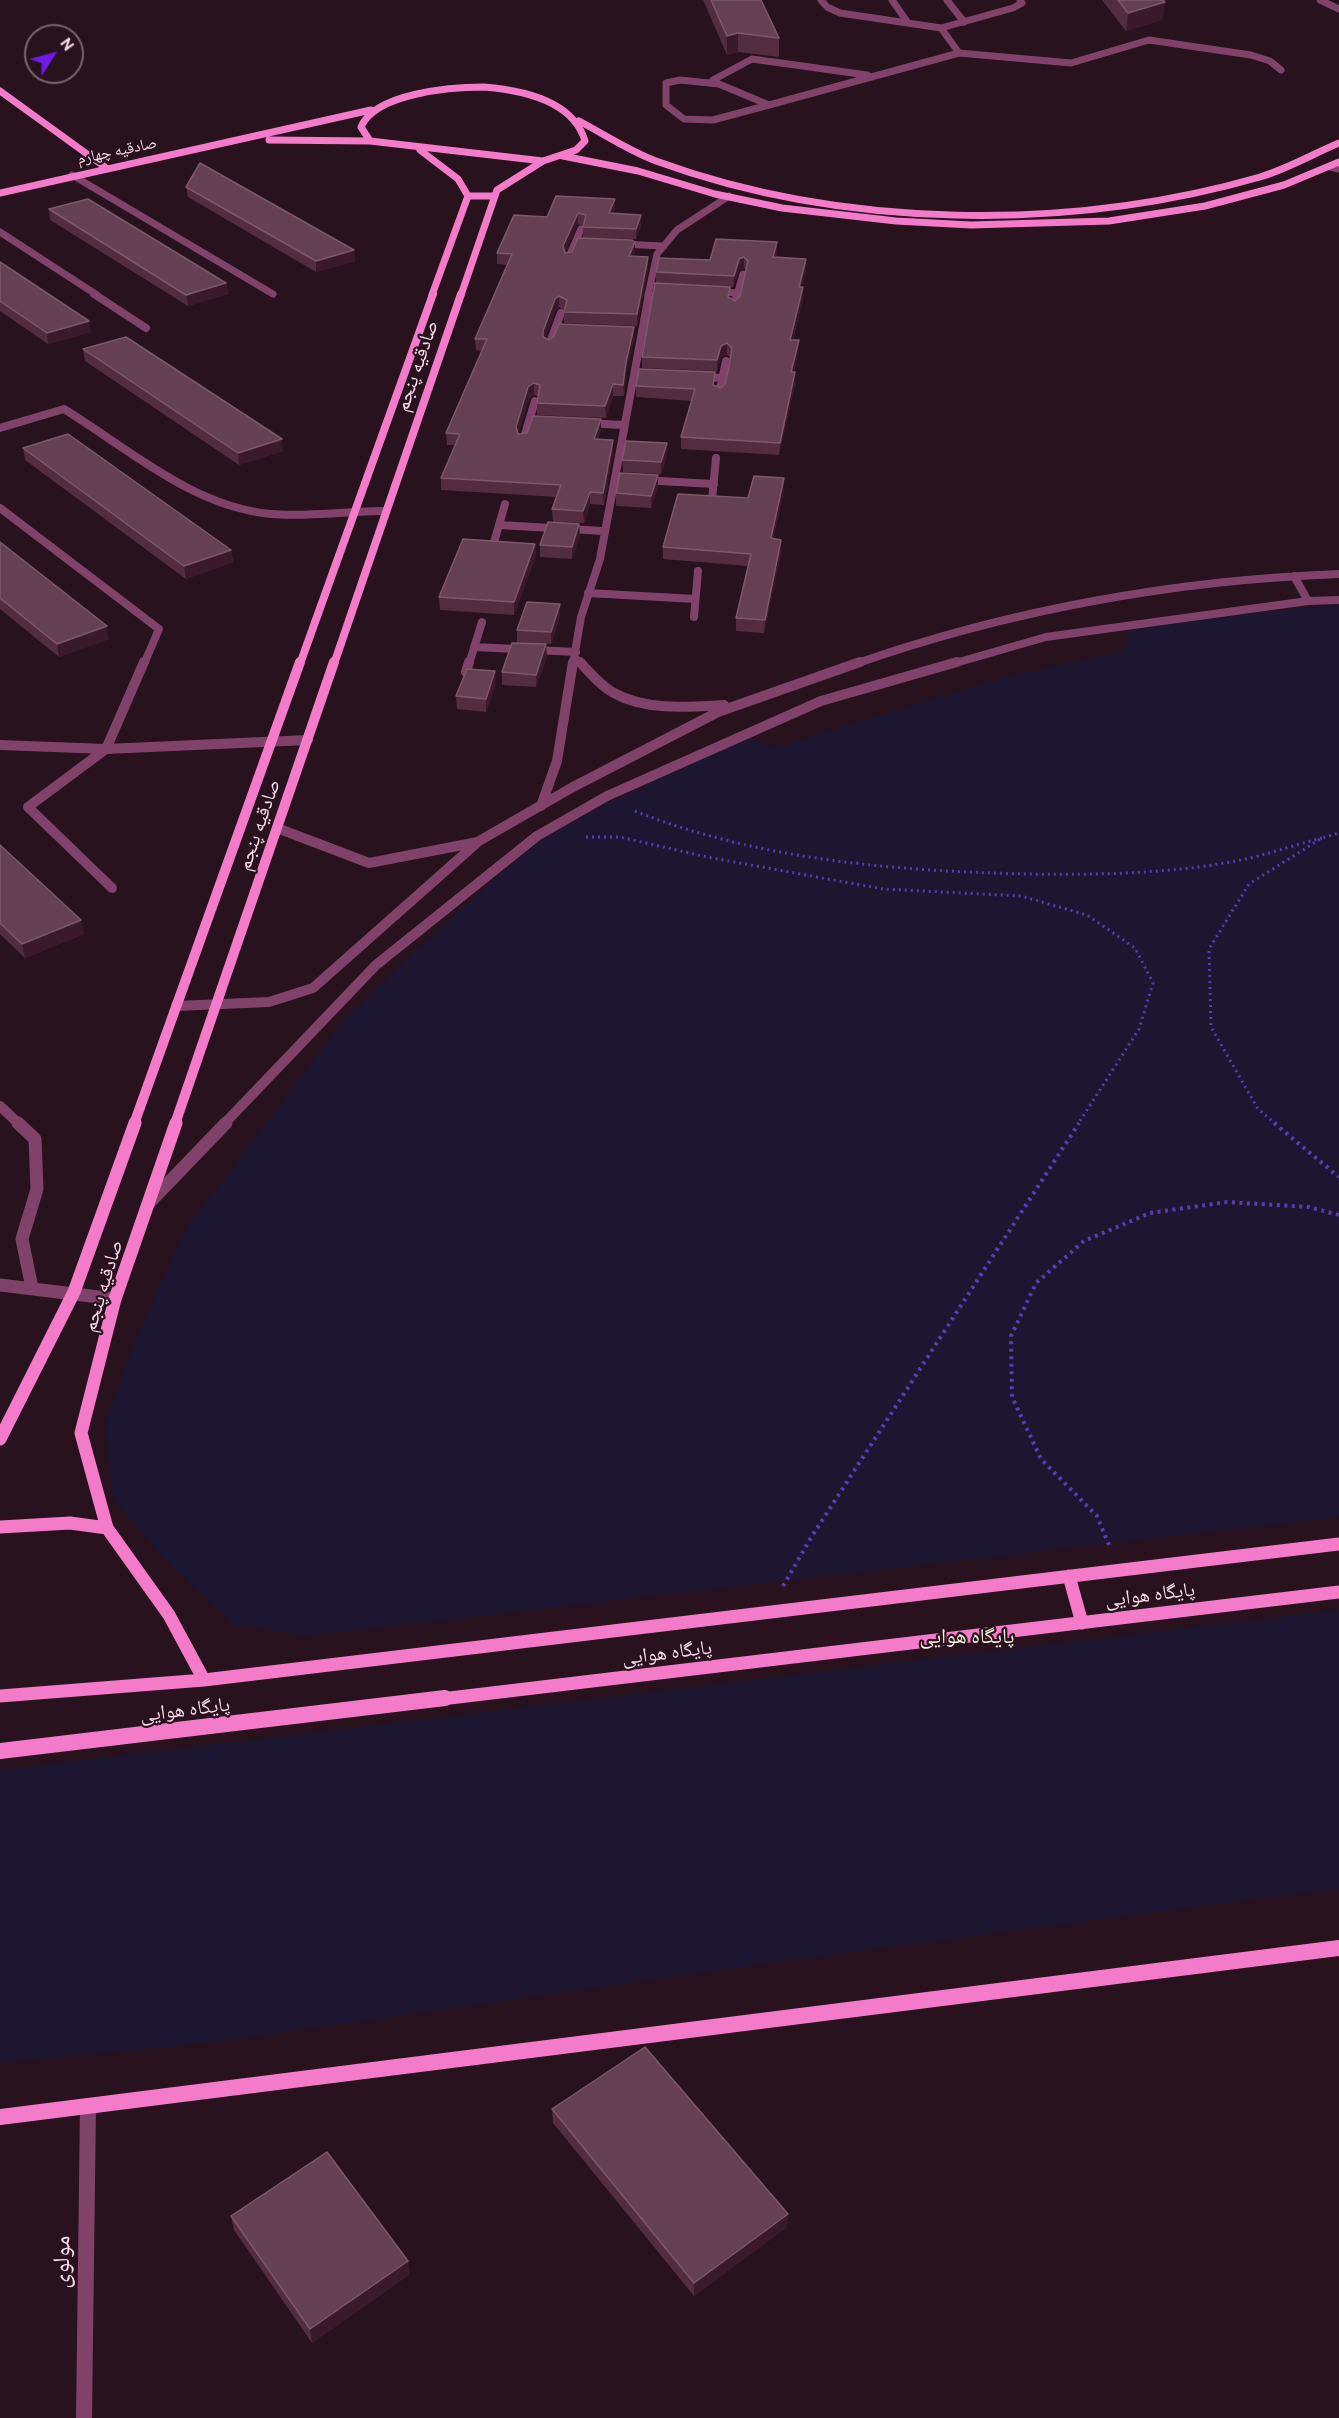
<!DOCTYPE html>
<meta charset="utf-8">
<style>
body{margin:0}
#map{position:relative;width:1339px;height:2418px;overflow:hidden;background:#27121d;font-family:Cabin,sans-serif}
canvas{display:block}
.north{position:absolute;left:24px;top:24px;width:60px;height:60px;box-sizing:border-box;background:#27121d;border:2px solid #7c6270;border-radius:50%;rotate:54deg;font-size:16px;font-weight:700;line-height:24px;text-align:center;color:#fcdbed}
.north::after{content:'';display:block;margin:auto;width:21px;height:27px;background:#7219ea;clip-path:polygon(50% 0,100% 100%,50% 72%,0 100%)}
</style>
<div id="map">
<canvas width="1339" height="2418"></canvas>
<div class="north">N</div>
</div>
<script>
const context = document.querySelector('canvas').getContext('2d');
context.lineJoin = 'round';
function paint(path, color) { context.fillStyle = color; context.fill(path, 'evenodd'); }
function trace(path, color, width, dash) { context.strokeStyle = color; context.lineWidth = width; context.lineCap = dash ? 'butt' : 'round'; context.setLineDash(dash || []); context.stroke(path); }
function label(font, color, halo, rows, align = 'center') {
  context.font = font + ' Cabin,"Noto Naskh Arabic",sans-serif'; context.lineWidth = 4.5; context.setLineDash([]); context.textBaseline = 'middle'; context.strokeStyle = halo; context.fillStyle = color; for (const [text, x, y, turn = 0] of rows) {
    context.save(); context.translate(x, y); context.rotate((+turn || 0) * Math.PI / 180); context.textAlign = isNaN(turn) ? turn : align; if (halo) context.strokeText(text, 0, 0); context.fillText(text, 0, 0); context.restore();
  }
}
const green = new Path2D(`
 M1339,605V1517L304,1636L233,1624L165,1560L113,1498L105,1423L136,1338L185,1230L340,1024L417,949L497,877L542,838L612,801L750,737L774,748L1001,678L1124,651L1128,631L1210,616Z
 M1339,1610V1888L791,1960L206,2043L0,2063V1770Z`);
const pathFar1 = new Path2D(`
 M635,811C758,860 896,871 1027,874C1093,875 1160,874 1225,863C1258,858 1290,846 1322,838
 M586,837H620L707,857L883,889L1021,896L1087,915L1135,948L1153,983L1139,1029L1078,1124
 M1276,1124L1258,1109L1211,1027L1209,949L1249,884L1322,838L1339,833`);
const path = new Path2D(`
 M1274,1123L1339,1177
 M1109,1545L1097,1516L1041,1459L1012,1397L1011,1336L1036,1283L1084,1241L1150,1213L1227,1202L1309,1207L1339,1215
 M783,1586L812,1536L1079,1123`);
const lane = new Path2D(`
 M1320,0L1339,9`);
const streetFar4 = new Path2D(`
 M821,0L827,7L840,13L941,28L1013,8L1022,3L1020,0
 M892,0L908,23
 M947,0L964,22
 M941,28L959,53L1071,63L1149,40L1251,55L1270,61L1281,70
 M680,80L719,84L769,105L713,120L684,119L666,105V83Z
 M713,80L752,59L867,75
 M769,105L959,53
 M1330,167L1339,169
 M72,175L273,294
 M0,232L97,295
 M620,244L664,246
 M568,259L581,229
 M713,291L738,293
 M648,295L657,254L677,230L729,196
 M737,295L743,274`);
const streetFar3 = new Path2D(`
 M94,294L146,328
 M736,299L737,294
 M549,345L561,313
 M699,377L723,378
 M719,394L726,361
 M585,423L623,425
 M0,428L64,409C129,449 193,507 271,514C309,517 348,511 386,511
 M523,441L535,401
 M641,480L714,484
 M712,500L716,458
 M0,508L159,629L144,664
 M499,525L604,531
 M493,546L505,504
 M1294,576L1308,601
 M588,593L695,599
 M694,617L698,571
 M474,647L576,652
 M576,659L581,664
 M469,664L482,622
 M573,664L581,617L600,559L649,294
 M855,664C1009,610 1176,580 1339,574
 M952,664L1046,637L1308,601L1339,600`);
const streetFar2 = new Path2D(`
 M580,662C590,673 601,686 614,693C646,711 689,707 724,705
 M466,672L469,662
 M0,745L106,749L308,740
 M541,806L557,761L573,662
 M277,828L369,863L478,842
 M112,888L28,807L106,749L144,662
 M176,1006L269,1002L313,988L479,841L573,787L718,712L860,662
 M0,1106L19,1124
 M224,1124L376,965L537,836L607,796L821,701L957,662`);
const streetFar1 = new Path2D(`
 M18,1123L35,1139L37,1189L22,1239L32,1288
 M149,1203L226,1123
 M0,1285L115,1299`);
const street = new Path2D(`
 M84,2418L88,2106`);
const secondaryFar4 = new Path2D(`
 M484,87C521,90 573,100 585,141L576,150L543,161L370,141L361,127C375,93 452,87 484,87Z
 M0,91L105,167
 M579,121C604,134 629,151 656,161C842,229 1069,232 1260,177C1287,169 1313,154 1339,143
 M269,140L370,141
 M420,150L458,179L468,196L432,295
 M563,156L638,171L715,194L782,208L896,221L971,225L1109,221L1205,206L1284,185L1339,162
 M0,193L371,110
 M468,196H494
 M461,295L497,190L543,161`);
const secondaryFar3 = new Path2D(`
 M300,664L433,294
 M334,664L461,294`);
const secondaryFar2 = new Path2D(`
 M134,1124L300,662
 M175,1124L334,662`);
const secondaryFar1 = new Path2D(`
 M0,1439L74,1292L135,1123
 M0,1527L70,1523L107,1528L169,1615L204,1680
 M107,1528L81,1433L115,1299L176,1123
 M1069,1576L1082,1623
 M0,1696L204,1680L1339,1544
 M433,1700L1339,1592`);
const secondary = new Path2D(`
 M0,1751L445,1698
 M0,2117L1339,1948`);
const wall = new Path2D(`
 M703,0H761L779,38V57L738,52L727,55Z
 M1102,0H1163L1165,2L1162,20L1126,31Z
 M186,187L354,250L355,261L316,272L188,197Z
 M49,209L226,283L228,294L188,306L50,220Z
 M615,210L613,213L641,215V226L636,239L583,238V226L578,224L565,252L635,253L633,256L648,268L637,326L564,323V310L559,307L555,311L545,338L549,340L634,338L626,373L624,396H613L606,418L537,415V403L538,396L534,395L529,399L518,434L601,430L598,439L613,452L604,505L590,504L584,523L553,522L552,509L557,497L441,490V478L455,445H447L446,433L482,351L476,350L475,339L508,265L497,264V253L547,217Z
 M777,253L776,257L806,270L801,287L803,299L793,340H799L798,352L794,372H795V384L779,455L681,449V437L692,401L636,397V386L714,385L721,388L725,384L731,358L727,355L721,357L717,371L642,368V357L729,298L735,301L740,296L746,270L744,268L739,270L733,287L656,283V272L710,260Z
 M0,262L91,332L48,344L0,311Z
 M83,349L283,451L239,465L85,361Z
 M23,448L231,550L233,562L186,579L25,460Z
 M667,455L661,474L623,472L622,460Z
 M658,475V487L651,508L616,506V493Z
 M784,478V490L773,539L781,553L764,633L736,631V618L748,566L663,559V547L748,498Z
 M580,536L572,559L540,557V545Z
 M0,542L109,639L59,657L0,609Z
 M535,544L536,556L514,615L440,610L439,597Z
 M560,617L551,644L517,643V630Z
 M547,657L536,687L502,685V672Z
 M496,684L486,712L457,709L456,696Z
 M0,845L84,934L25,958L0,934Z
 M552,2109L787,2227L694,2296L553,2123Z
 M231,2216L410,2274L312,2343L234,2230Z`);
const shadedWall = new Path2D(`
 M1165,2L1162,20L1126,31L1128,13Z
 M738,33V52L727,55V36Z
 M615,199V210L609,224V213Z
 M578,213V224L563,257V246Z
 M641,215V226L636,239V229Z
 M635,242V253L629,267V256Z
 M777,242V253L773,268V257Z
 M354,250L355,261L316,272V261Z
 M648,257V268L637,326V314Z
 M744,257V268L739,270L733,287L734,276L739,259Z
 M806,259V270L799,298V287Z
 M226,283L228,294L188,306L186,295Z
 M803,287V299L790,351V340Z
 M559,296V307L555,311L543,343V331L555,299Z
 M89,321L91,332L48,344L47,333Z
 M634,327V338L626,373L624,396L623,385L626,362Z
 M799,340L798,352L791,384V372Z
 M727,343V355L721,357L717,371V360L721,346Z
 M795,372V384L779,455L780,443Z
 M534,383V395L529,399L517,439L516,427L528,387Z
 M613,384V396L606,418L605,406Z
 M601,419V430L595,451L594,439Z
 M282,439L283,451L239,465L238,453Z
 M613,440V452L604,505L603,493Z
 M667,443V455L661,474V462Z
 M658,475V487L651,508V496Z
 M784,478V490L770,550L771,538Z
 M590,492V504L584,523L583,511Z
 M579,524L580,536L572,559V547Z
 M781,540V553L764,633L765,620Z
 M535,544L536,556L514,615V602Z
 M231,550L233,562L186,579L184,566Z
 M560,604V617L551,644V632Z
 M107,626L109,639L59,657L57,644Z
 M546,644L547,657L536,687V675Z
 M495,671L496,684L486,712V699Z
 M81,920L84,934L25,958L22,944Z
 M788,2214L787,2227L694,2296V2283Z
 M408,2261L410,2274L312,2343L310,2329Z`);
const building = new Path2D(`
 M711,0H761L779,38L738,33L727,36Z
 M1118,0H1163L1165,2L1128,13Z
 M200,163L354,250L316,261L186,187Z
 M556,196L615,199L609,213L641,215L636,229L583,227L586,215L578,213L563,246L565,253L572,252L578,238L632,240L635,242L629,256L648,257L637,314L564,312L567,300L559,296L555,299L543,331V337L549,340L554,336L559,324L634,327L626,362L623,385L613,384L605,406L537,403L540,385L534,383L528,387L516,427L518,434L527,433L533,416L601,419L594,439L613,440L603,493L590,492L583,511L552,509L561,485L441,478L460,434L446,433L487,339H475L512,254L497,253L514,215L547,217Z
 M88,199L226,283L186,295L49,209Z
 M716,239L777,242L773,257L806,259L799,287H803L790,340H799L791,372H795L780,443L681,437L695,389L636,386L639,369L715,372L713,385L721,388L725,384L729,367L732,348L727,343L721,346L717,360L642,357L655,283L730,287L728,297L735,301L740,296L748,261L744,257L739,259L734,276L656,272L659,258L710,260Z
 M0,262L89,321L47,333L0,301Z
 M126,337L282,439L238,453L83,349Z
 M68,434L231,550L184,566L23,448Z
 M626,441L667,443L661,462L622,460Z
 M620,473L658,475L651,496L616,493Z
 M754,476L784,478L771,538L781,540L765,620L736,618L751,554L663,547L678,494L748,498Z
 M548,522L579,524L572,547L540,545Z
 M463,539L535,544L514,602L439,597Z
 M0,542L107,626L57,644L0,598Z
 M527,602L560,604L551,632L517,630Z
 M512,643L546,644L536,675L502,672Z
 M467,669L495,671L486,699L456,696Z
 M0,845L81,920L22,944L0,923Z
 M645,2047L788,2214L694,2283L552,2109Z
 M327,2152L408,2261L310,2329L231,2216Z`);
const farStreetnames = [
 ["صادقیه چهارم",117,151,-12]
];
const streetNames = [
 ["صادقیه پنجم",417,366,-71],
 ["صادقیه پنجم",259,825,-71],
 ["صادقیه پنجم",103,1286,-73],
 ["پایگاه هوایی",1150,1595,-7],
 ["پایگاه هوایی",667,1653,-7],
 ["پایگاه هوایی",185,1710,-7]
];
const neighbourhoodNames = [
 ["پایگاه هوایی",967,1637]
];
const nearStreetnames = [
 ["مولوی",62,2262,-89]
];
paint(green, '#1d1630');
trace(pathFar1, '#5a3bb0', 3, [2, 4]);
trace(path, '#5a3bb0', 4, [3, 4.5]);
trace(lane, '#81426a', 7);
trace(streetFar4, '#81426a', 7);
trace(streetFar3, '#81426a', 8);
trace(streetFar2, '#81426a', 10);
trace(streetFar1, '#81426a', 13);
trace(street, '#81426a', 16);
trace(secondaryFar4, '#f37bc9', 7);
trace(secondaryFar3, '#f37bc9', 8);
trace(secondaryFar2, '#f37bc9', 10);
trace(secondaryFar1, '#f37bc9', 13);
trace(secondary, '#f37bc9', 16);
paint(wall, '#532d3f');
paint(shadedWall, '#3a1a2a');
paint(building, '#654052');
trace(building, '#7d586a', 1.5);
label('16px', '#fcdbed', '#27121d', farStreetnames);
label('20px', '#fcdbed', '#27121d', streetNames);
label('21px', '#fcf2dd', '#27121d', neighbourhoodNames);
label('24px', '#fcdbed', '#27121d', nearStreetnames);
</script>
